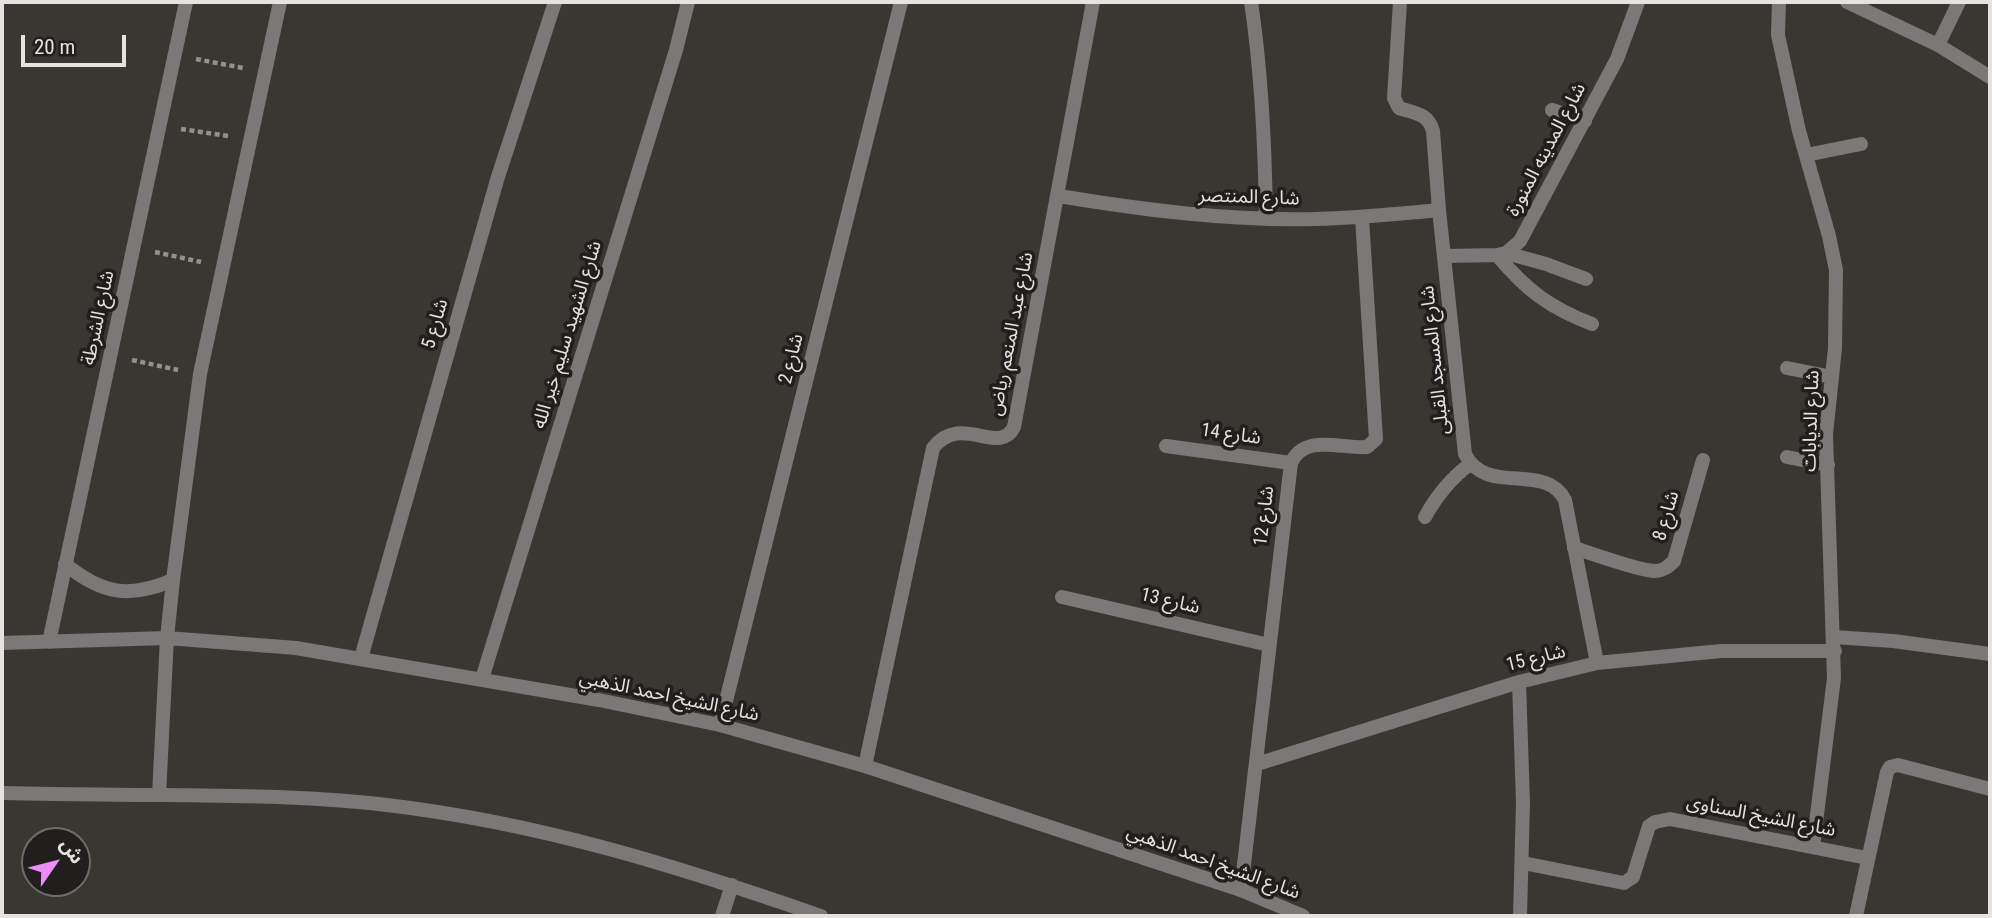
<!DOCTYPE html>
<meta charset="utf-8">
<style>
body{margin:0}
#map{position:relative;width:1992px;height:918px;overflow:hidden;background:#3a3733;font-family:"Roboto Condensed","Noto Sans Arabic",sans-serif}
canvas{display:block}
.frame{position:absolute;inset:0;border:4px solid #e5e3e1;pointer-events:none}
.north{position:absolute;left:21px;top:827px;width:70px;height:70px;box-sizing:border-box;background:#201f1d;border:2px solid #6f6d6b;border-radius:50%;rotate:55deg;font-size:19px;font-weight:700;line-height:28px;text-align:center;color:#e5e3e1}
.north::after{content:'';display:block;margin:auto;width:24px;height:32px;background:#ee8cf8;clip-path:polygon(50% 0,100% 100%,50% 72%,0 100%)}
.scale{position:absolute;left:21px;top:35px;width:105px;height:32px;box-sizing:border-box;border:4px solid #e5e3e1;border-top:0;padding-left:9px;font-size:21px;line-height:24px;white-space:nowrap;color:#e5e3e1;-webkit-text-stroke:5px #201f1d;paint-order:stroke}
</style>
<div id="map">
<canvas width="1992" height="918"></canvas>
<div class="frame"></div>
<div class="north">ش</div>
<div class="scale">20 m</div>
</div>
<script>
const context = document.querySelector('canvas').getContext('2d');
context.lineJoin = 'round';
function trace(path, color, width, dash) { context.strokeStyle = color; context.lineWidth = width; context.lineCap = dash ? 'butt' : 'round'; context.setLineDash(dash || []); context.stroke(path); }
function label(font, color, halo, rows, align = 'center') {
  context.font = font + ' "Roboto Condensed","Noto Sans Arabic",sans-serif'; context.lineWidth = 7; context.setLineDash([]); context.textBaseline = 'middle'; context.strokeStyle = halo; context.fillStyle = color; for (const [text, x, y, turn = 0] of rows) {
    context.save(); context.translate(x, y); context.rotate((+turn || 0) * Math.PI / 180); context.textAlign = isNaN(turn) ? turn : align; if (halo) context.strokeText(text, 0, 0); context.fillText(text, 0, 0); context.restore();
  }
}
const path = new Path2D(`
 M196,59L243,68
 M181,129L228,136
 M155,252L201,262
 M132,360L178,370`);
const minor = new Path2D(`
 M1251,2C1262,74 1265,146 1266,219
 M1400,2L1394,98L1399,108C1414,113 1428,113 1433,131L1439,210L1465,454C1486,497 1545,461 1565,500L1597,663
 M1779,2L1778,35L1799,131L1829,236L1836,270L1835,348L1826,434L1834,678L1813,847
 M1847,2L1938,45L1990,77
 M1938,45L1959,2
 M1552,110L1585,121
 M1806,155L1861,144
 M1059,196C1144,210 1229,221 1316,219C1357,218 1398,214 1439,210
 M1506,253L1546,264L1586,279
 M1497,255C1526,290 1550,308 1592,324
 M1445,256L1497,255L1506,253L1520,241L1617,59L1638,2
 M1787,368L1832,377
 M1166,446L1291,463
 M1787,457L1828,465
 M1425,517C1437,495 1450,479 1470,464
 M1574,548C1594,554 1636,570 1654,571C1663,571 1668,567 1674,561L1703,460
 M1062,597L1269,645
 M1834,637L1893,641L1990,654
 M361,658L497,180L555,2
 M482,679L676,50L688,2
 M1519,682L1523,803L1520,916
 M720,725L901,2
 M1257,764L1519,682L1597,663L1721,651H1835
 M865,766L933,448C961,412 999,457 1014,427L1093,2
 M2,793C56,794 111,795 166,795C239,796 314,796 387,805C540,823 677,866 821,916
 M1523,863L1624,883L1633,877L1649,826L1655,822L1670,819L1867,858
 M1241,890L1291,463C1305,433 1341,449 1367,447L1376,439L1362,218
 M722,916L732,885
 M1856,916L1887,772L1890,767L1898,765L1990,789`);
const tertiary = new Path2D(`
 M65,564C102,594 129,599 173,580
 M49,642L186,2
 M2,643L167,638L296,648L599,700L720,725L865,766L1241,890L1303,916
 M159,795L167,638L173,580L200,374L280,2`);
const streetNames = [
 ["شارع المدينه المنورة",1547,150,-62],
 ["شارع المنتصر",1249,198,2],
 ["شارع الشرطة",99,318,-78],
 ["شارع 5",436,324,-74],
 ["شارع عبد المنعم رياض",1012,334,-79],
 ["شارع الشهيد سليم خير الله",568,335,-73],
 ["شارع 2",792,359,-76],
 ["شارع المسجد القبلى",1436,360,-96],
 ["شارع الديابات",1812,421,-88],
 ["شارع 14",1231,435,8],
 ["شارع 12",1265,516,-83],
 ["شارع 8",1667,516,-74],
 ["شارع 13",1170,602,13],
 ["شارع 15",1536,659,-14],
 ["شارع الشيخ احمد الذهبي",669,697,12],
 ["شارع الشيخ السناوى",1761,817,11],
 ["شارع الشيخ احمد الذهبي",1213,863,20]
];
trace(path, '#93908d', 4.5, [5, 3.5]);
trace(minor, '#7a7977', 14);
trace(tertiary, '#7a7977', 14);
label('19px', '#e5e3e1', '#201f1d', streetNames);
</script>
